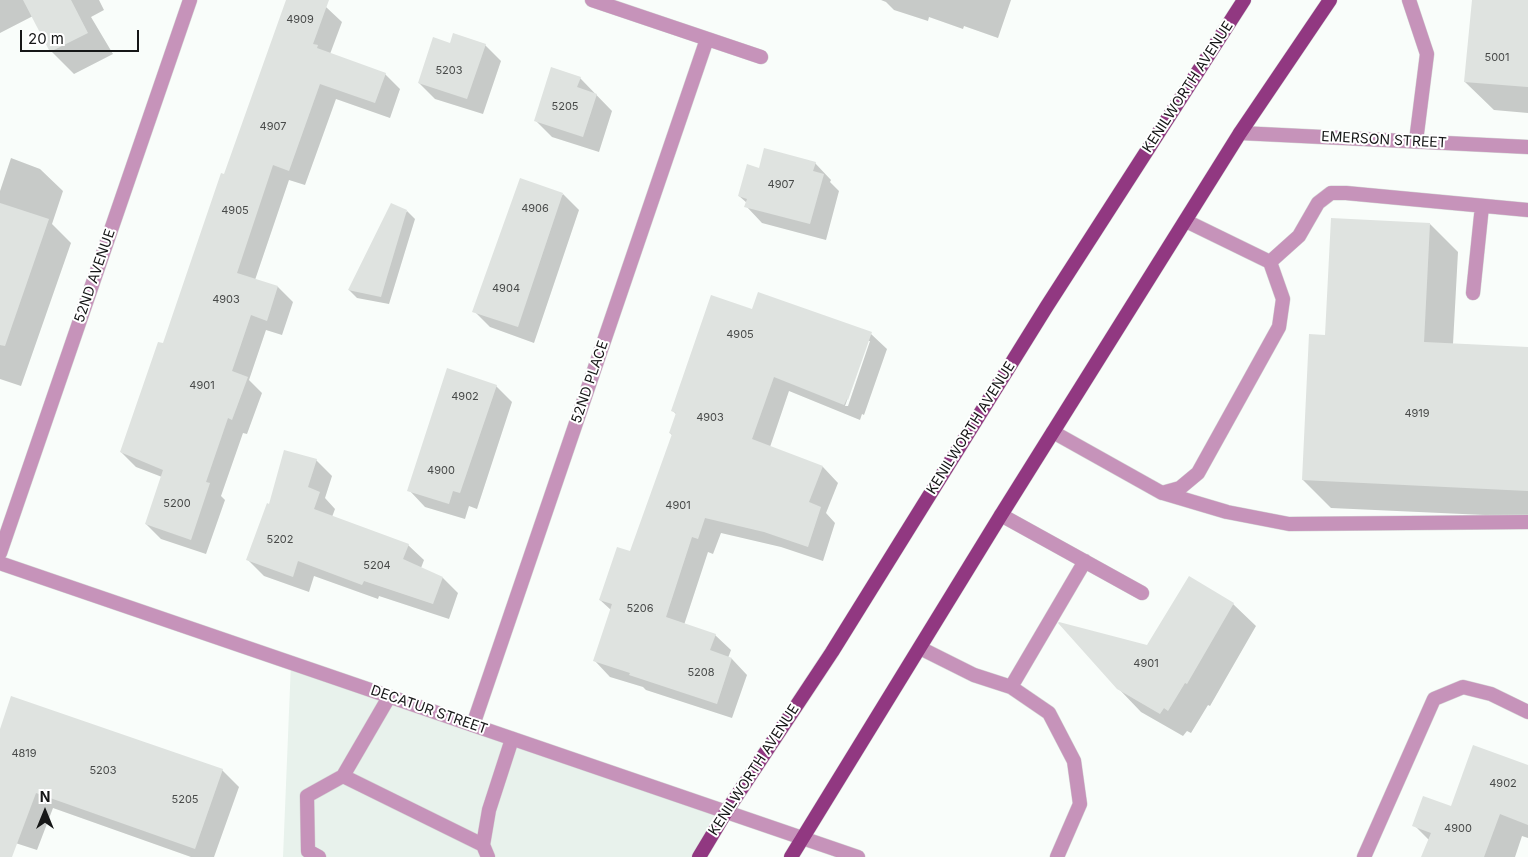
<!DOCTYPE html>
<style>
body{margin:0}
#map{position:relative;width:1528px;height:857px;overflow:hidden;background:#f9fdfa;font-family:Inter,sans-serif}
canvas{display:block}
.north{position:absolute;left:20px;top:787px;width:50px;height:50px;-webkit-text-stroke:4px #fff;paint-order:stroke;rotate:0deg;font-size:14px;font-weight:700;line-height:20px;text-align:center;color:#161717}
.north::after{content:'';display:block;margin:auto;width:18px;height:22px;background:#161717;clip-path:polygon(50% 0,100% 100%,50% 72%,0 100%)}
.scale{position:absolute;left:20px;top:30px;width:119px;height:22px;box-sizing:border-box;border:2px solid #161717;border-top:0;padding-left:6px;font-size:15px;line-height:18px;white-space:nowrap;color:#161717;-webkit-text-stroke:4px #fff;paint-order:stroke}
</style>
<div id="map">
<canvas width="1528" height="857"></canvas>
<div class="north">N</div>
<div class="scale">20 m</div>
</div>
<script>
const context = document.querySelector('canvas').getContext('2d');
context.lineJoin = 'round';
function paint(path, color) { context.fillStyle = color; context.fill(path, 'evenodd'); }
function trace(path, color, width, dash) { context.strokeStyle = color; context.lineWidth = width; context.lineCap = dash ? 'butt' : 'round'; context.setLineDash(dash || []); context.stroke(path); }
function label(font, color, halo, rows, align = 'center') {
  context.font = font + ' Inter,sans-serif'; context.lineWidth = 4; context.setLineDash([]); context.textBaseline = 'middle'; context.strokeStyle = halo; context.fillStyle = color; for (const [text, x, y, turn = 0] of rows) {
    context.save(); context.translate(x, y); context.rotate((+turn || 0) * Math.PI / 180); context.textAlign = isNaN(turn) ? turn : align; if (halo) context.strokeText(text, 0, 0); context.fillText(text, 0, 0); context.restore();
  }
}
const built = new Path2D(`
 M291,663L726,812L699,857H283Z`);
const shadow = new Path2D(`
 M0,0H99L104,10L91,17L113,54L74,74L51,51L33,16L0,33Z
 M288,0H308L326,7L342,22L330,54L385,74L400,89L390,118L336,99L305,185L289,180L255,280L278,287L293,302L282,335L266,330L249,380L262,393L247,434L243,433L221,496L225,500L206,554L161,539L146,524L162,477L136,467L121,452L164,345Z
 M881,0H1011L998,38L964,26L963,29L929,17L928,21L894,10L886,2Z
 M1473,0H1528V113L1494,110L1465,82Z
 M450,45H485L501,61L483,114L435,99L419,83Z
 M580,78L612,111L599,152L552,137L535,120Z
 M11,158L40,169L63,191L52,224L71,243L21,386L0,379V191Z
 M815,163L831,180L830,182L839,191L826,240L762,223L746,206L747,203L739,196L760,169Z
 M563,194L579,210L534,343L490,327L474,311Z
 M407,211L415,219L389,304L357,298L349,290Z
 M1430,224L1458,252L1453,344L1528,348V517L1331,508L1303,480L1326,336Z
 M753,311L871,334L887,349L864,415L862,414L860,420L789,391L770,447L823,467L838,483L826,513L835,523L823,561L781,547L721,533L713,554L708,552L684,625L715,635L731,650L728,658L732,659L747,675L732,718L646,690L643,687L610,677L595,661L611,610L600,600L631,553L673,436L670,433L677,415L672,410ZM868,341H870L848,406H845Z
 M496,386L512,402L477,509L469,506L465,519L425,507L409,490Z
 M316,460L332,476L325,498L335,509L332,517L408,545L424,560L421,568L443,578L458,593L449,619L379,596L378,599L314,576L309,592L264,576L248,560L270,505Z
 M1233,604L1256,626L1210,706L1208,705L1191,733L1187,731L1183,736L1141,712L1118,688L1148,646Z
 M0,733L222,770L239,787L214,857H191L53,808L37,850L0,838Z
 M1528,767V838L1522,836L1515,857H1423L1429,840L1414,825L1452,808Z`);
const building = new Path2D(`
 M23,0H71L88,33L50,52Z
 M286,0H329L313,44L318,45L317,48L386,73L375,103L320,84L289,171L273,165L237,273L278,286L267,321L251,315L232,371L248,377L232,420L228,418L206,482L210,483L191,540L145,524L163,470L120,452L158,342L163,343L221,173L224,174Z
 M1472,0H1528V87L1464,82Z
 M453,33L486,44L467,99L418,83L433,37L450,43Z
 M551,67L581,77L577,87L597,94L583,137L534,121Z
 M764,148L816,162L813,171L824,174L810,224L744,207L747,199L738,196L747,164L759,168Z
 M520,178L563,193L518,327L472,312Z
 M0,203L49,219L5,346L0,345Z
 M391,203L407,210L381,297L348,290Z
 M1331,218L1430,223L1424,342L1528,347V491L1302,480L1309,334L1325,335Z
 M758,292L872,332L848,400L847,399L844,405L774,377L752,439L823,466L809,502L821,507L808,547L764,532L705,518L698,539L692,537L666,617L716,634L710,650L732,658L717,704L629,675L630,673L593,661L612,604L599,600L617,547L630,551L672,434L669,433L676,413L671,411L711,295L752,309Z
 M447,368L497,385L460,493L453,491L449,504L407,491Z
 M284,450L317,459L308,487L320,492L314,509L409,544L403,559L443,577L433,604L364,581L362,585L298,561L293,577L246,560L267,503L269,504Z
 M1189,576L1234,603L1187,684L1185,683L1168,711L1164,708L1160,714L1117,689L1058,623L1059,622L1147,645Z
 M11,696L223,769L195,849L36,793L12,857H0V729Z
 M1473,745L1528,765V825L1500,814L1484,857H1421L1431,833L1412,826L1423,796L1451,806Z`);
const service = new Path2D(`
 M1409,0L1427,54L1416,141
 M1270,262L1299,236L1318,203L1331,193H1346L1528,210
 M1473,293L1482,206
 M1053,432L1162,493L1180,488L1198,473L1279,327L1283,299L1270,262L1186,221
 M1163,493L1227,512L1289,524L1528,522
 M1001,515L1142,593
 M920,648L974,675L1011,687L1049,713L1074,761L1080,804L1057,857
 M1011,687L1085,561
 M343,776L483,845
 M319,857L308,851L307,796L343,776L389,697
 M488,857L483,845L489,810L512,739
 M1364,857L1434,699L1463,687L1491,694L1528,712`);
const minor = new Path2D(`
 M592,0L761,57
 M1240,133L1528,147
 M0,553L190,0
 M473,725L707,39`);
const tertiary = new Path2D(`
 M0,563L858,857`);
const primary = new Path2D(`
 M699,857L726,812L832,652L1047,306L1244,0
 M791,857L1001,515L1240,133L1330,0`);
const numberNames = [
 ["4909",300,20],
 ["5001",1497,58],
 ["5203",449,71],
 ["5205",565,107],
 ["4907",273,127],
 ["4907",781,185],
 ["4906",535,209],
 ["4905",235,211],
 ["4904",506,289],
 ["4903",226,300],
 ["4905",740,335],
 ["4901",202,386],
 ["4902",465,397],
 ["4919",1417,414],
 ["4903",710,418],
 ["4900",441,471],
 ["5200",177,504],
 ["4901",678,506],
 ["5202",280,540],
 ["5204",377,566],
 ["5206",640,609],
 ["4901",1146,664],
 ["5208",701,673],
 ["4819",24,754],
 ["5203",103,771],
 ["4902",1503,784],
 ["5205",185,800],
 ["4900",1458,829]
];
const streetNames = [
 ["KENILWORTH AVENUE",1188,87,-57],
 ["EMERSON STREET",1384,140,3],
 ["52ND AVENUE",95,276,-71],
 ["52ND PLACE",590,382,-71],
 ["KENILWORTH AVENUE",971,428,-58],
 ["DECATUR STREET",429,710,19],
 ["KENILWORTH AVENUE",754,770,-57]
];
paint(built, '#e8f2ec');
paint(shadow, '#0003');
paint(building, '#dfe3e0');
trace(service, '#d5d8d6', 15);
trace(minor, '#d5d8d6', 15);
trace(tertiary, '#d5d8d6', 15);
trace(primary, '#d5d8d6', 15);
trace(service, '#c693ba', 14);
trace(minor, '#c693ba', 14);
trace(tertiary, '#c693ba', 14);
trace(primary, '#913881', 14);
label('11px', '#484a49', null, numberNames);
label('14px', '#161717', '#fff', streetNames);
</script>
